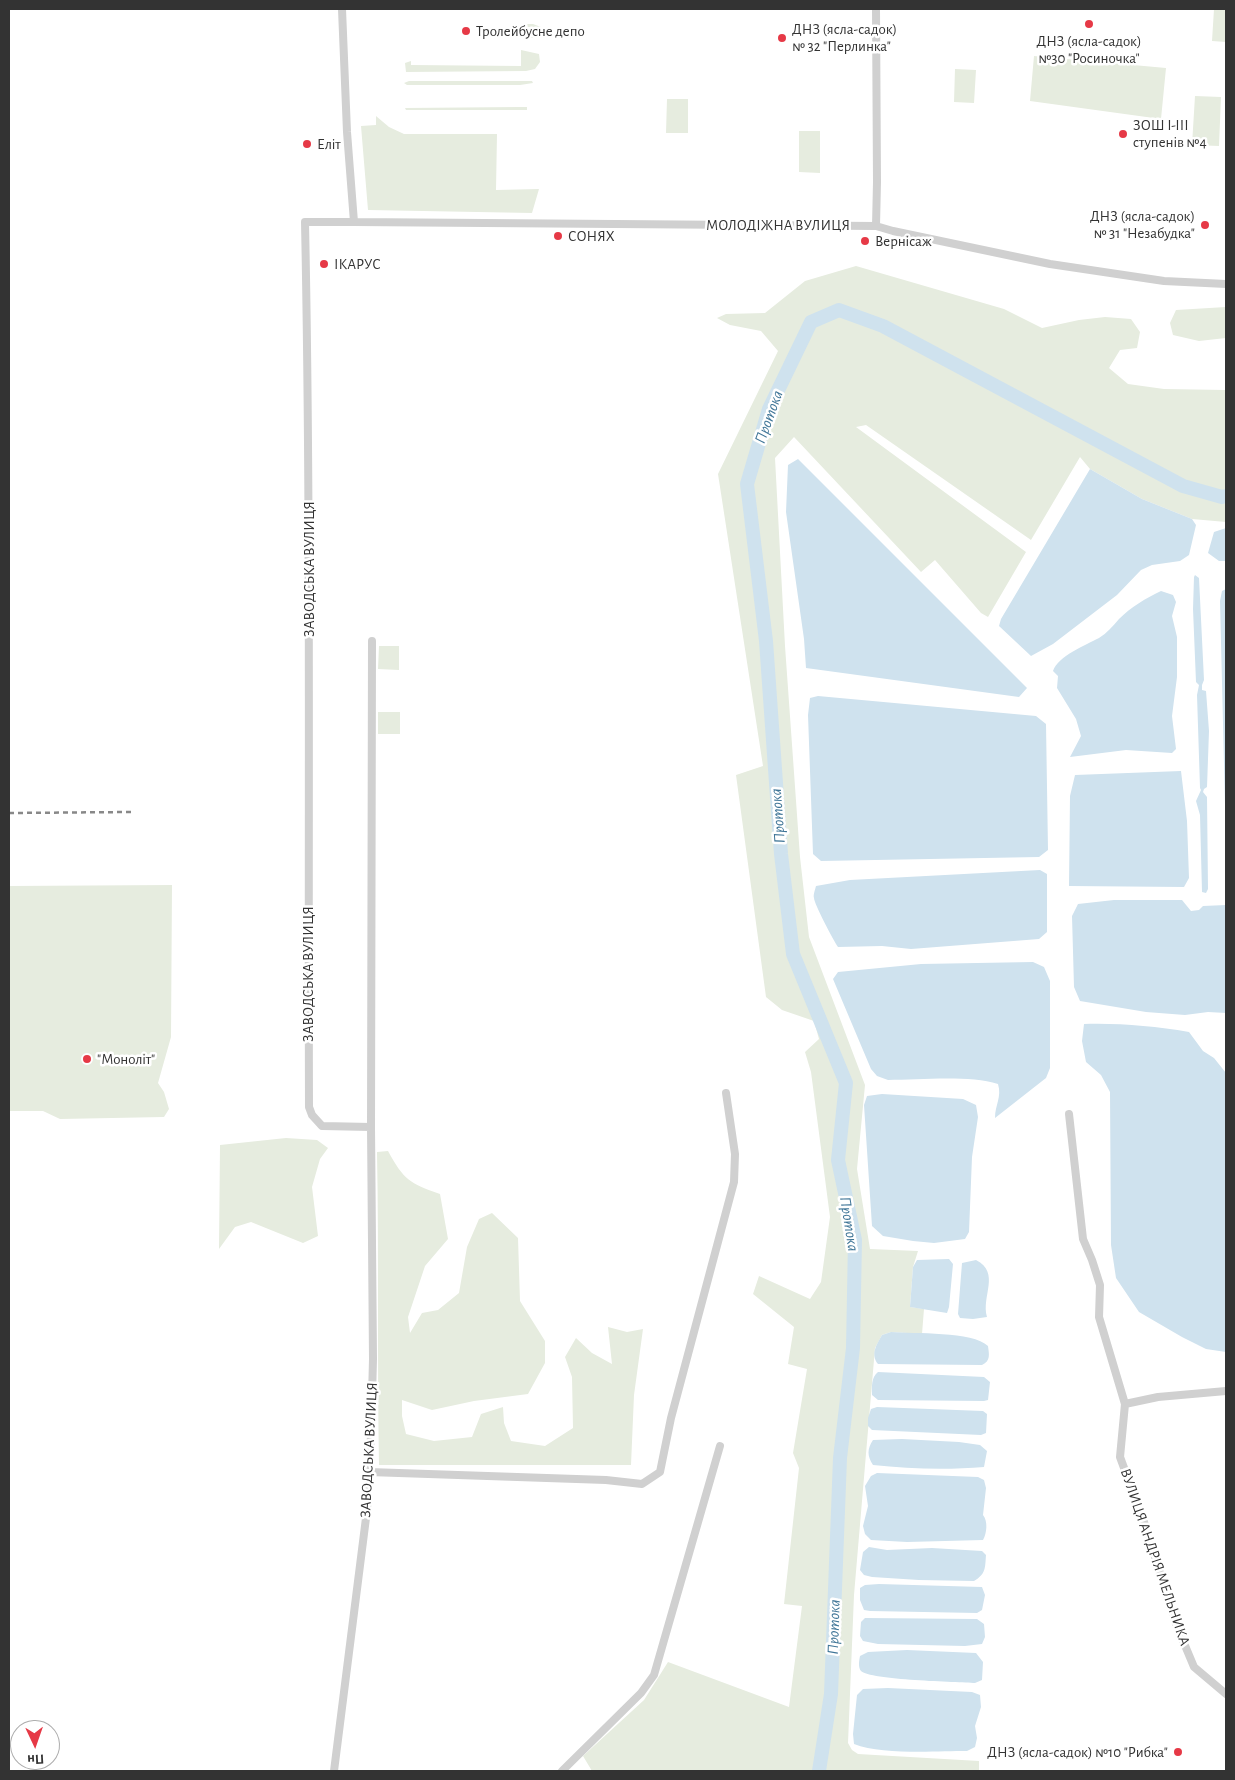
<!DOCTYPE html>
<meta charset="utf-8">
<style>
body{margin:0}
#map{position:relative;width:1235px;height:1780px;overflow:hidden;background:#fff;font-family:"Alegreya Sans",sans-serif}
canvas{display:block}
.frame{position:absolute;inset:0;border:10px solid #333;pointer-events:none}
.north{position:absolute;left:10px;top:1720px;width:50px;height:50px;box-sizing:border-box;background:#fff;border:1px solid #adadad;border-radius:50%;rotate:177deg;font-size:14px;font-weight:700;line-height:20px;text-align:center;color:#333}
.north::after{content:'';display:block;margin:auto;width:18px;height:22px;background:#e63946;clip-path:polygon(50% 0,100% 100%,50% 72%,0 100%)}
</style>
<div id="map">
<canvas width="1235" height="1780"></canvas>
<div class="frame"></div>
<div class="north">Пн</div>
</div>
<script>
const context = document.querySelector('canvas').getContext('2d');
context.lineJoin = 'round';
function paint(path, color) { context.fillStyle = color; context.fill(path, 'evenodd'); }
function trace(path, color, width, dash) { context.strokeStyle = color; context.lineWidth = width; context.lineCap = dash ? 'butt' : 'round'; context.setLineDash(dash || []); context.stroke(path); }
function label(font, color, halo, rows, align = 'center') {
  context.font = font + ' "Alegreya Sans",sans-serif'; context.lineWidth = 5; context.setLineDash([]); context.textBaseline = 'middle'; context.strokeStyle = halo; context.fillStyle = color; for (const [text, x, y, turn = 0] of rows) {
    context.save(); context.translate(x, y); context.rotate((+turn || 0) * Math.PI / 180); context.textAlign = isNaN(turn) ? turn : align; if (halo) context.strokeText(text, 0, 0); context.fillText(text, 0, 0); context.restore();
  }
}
const green = new Path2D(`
 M1214,9H1226V42L1212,41Z
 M521,24H533L541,27L542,33L538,38H521Z
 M521,50L539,54L540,62L535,69L526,71L406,72L405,63L411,61V65L521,66Z
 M1034,56L1166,68L1161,119L1030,101Z
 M955,69L976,70L974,103L954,102Z
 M409,81H532L533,83L520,85H407L404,83Z
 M1195,96L1221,97L1219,146L1192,145Z
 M667,99H688V133H666Z
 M519,107H527V110H406L405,108Z
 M376,116L389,127L404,134H497L496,190L539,189L532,213L368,210L361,126L376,125Z
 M799,131H820V173L799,172Z
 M856,266L1004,309L1042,328L1079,320L1105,317L1131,319L1140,332L1137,348L1120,350L1109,368L1128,384L1164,389L1226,390V522L1192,519L1142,499L1090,469L1080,457L1031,540L866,425L856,427L1026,552L988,617L981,613L935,560L921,572L794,437L775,458L785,646L800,857L809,937L865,1085L857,1169L870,1249L918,1251L913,1267L910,1307L924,1309L922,1334L891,1332L882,1335L875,1348L854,1595L848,1743L852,1750L858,1754L979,1761V1771H592L583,1756L644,1700L668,1662L789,1707L802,1606L784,1604L799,1468L793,1453L807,1369L788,1364L794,1327L753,1294L759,1276L810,1299L821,1282L830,1217L811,1072L805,1052L819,1039L814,1021L782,1010L766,997L736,775L763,766L718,474L778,351L761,331L730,325L717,318L726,314L765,313L805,281Z
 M1226,307V338L1199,341L1173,335L1170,323L1176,310Z
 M379,646H399V670L378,669Z
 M378,712H400V734H378Z
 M172,885L171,1037L158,1083L164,1092L169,1109L164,1117L60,1119L43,1111H9V886Z
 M286,1138L317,1140L328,1148L320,1159L312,1187L318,1236L303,1243L251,1222L235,1227L219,1249L220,1145Z
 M388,1151C404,1180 409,1183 440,1194L448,1239L425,1266L408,1317L410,1333L422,1313L438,1310L459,1293L467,1247L479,1219L492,1213L518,1238L520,1301L545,1341V1363L528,1394L474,1401L432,1410L402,1400V1416L406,1434L434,1441L472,1437L481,1414L503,1407L504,1423L511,1441L545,1446L573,1428L572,1377L565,1357L576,1338L592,1353L612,1364L608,1327L627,1332L643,1329L634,1395L631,1465H379C377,1360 379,1256 377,1152Z`);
const water = new Path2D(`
 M798,459L1027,688L1019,697L806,668L804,639L786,512L788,465Z
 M1090,469L1142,499L1192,519L1196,525L1189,555L1180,561L1152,565L1141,570L1117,595L1053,644L1031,656L999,626L1001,619Z
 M1226,528V561H1219L1208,553L1214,532Z
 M1195,575L1199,578L1204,680L1202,685V690L1206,691L1209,731L1207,787L1204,789L1203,792L1207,797L1208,889L1206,893L1202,892L1200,815L1196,801L1201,790L1200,788L1197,695L1199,685L1196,682L1193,609L1194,577Z
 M1226,589V846L1220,601L1222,591Z
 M1161,591L1173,595L1176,602L1172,616L1177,637V677L1172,716L1176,749L1172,753L1126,750L1070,757L1081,736L1076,719L1057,688L1058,676L1053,671C1058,656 1086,645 1099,638C1107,633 1113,626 1119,619C1131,607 1146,598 1161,591Z
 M818,696L1036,716L1046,724L1048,850L1039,857L821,861L813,854L808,715L810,698Z
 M1181,771L1187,821L1189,878L1184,887L1069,886L1070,796L1075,775Z
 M1040,870L1047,874V932L1039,939L911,949L882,946L838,947C834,941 814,904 814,898C813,895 815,890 816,886L850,880Z
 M1114,900H1182L1191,911L1199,910L1203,906L1226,905V1013L1208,1012L1185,1015L1146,1012L1080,1001L1074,987L1072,916L1078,904Z
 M1033,962L1044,967L1050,981V1068L1046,1078L995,1118C995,1105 1002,1097 998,1084C969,1075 920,1080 888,1080L877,1076L871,1069L833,979L838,972L921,964Z
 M1084,1024C1119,1023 1154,1026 1189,1032L1203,1051L1214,1058L1226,1073V1352L1206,1349L1182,1337L1139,1312L1116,1278L1111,1245L1110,1092L1101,1075L1086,1062L1082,1041Z
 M882,1094L963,1099L976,1105L978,1117L972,1157L969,1232L965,1239L934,1243L913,1241L883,1236L872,1226L864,1105L867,1096Z
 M949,1259L953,1264L949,1307L947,1313L910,1307L913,1267L917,1260Z
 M976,1260C1001,1273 981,1296 987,1317L973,1319L960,1318L958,1314L962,1263Z
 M891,1332C914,1334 973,1331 988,1346C989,1354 991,1361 982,1365L878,1364C870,1354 877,1344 882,1335Z
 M878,1372L984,1377L990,1382L988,1400L984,1401L878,1400L872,1395C872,1386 871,1378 878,1372Z
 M877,1407L983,1411L987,1414L986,1433L981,1435L872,1430L868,1426V1418L871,1409Z
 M902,1439L959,1442L980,1445L987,1451L984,1467C948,1470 909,1469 873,1465C867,1456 867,1449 873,1440Z
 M877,1473L978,1477L984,1480L986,1488L983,1515C988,1521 987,1533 983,1540L907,1542L871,1540L865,1534L863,1526L868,1506L865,1486L871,1476Z
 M869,1547L887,1550L932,1548L982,1551L986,1555C985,1568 986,1574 974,1581L919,1580L872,1577L864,1575L860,1570L863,1552Z
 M879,1584L982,1587L985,1595L982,1610L977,1613L870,1611L864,1610L860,1600V1588L865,1585Z
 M865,1618L977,1619L984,1624L985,1637L982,1644L965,1646L878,1644L863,1641L860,1636L861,1622Z
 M907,1650L976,1653L983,1662L982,1680L975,1683C959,1682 869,1680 861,1671C858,1667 859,1661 860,1656L868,1652Z
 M888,1688L972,1692L980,1695L981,1707L975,1726L977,1738L975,1747L967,1751C936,1751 882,1755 854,1744L853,1734L857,1695L863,1689Z`);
const river = new Path2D(`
 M819,1771L831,1694L840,1458L853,1348L855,1240L838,1160L846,1083L793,954L781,854L766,641L747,484L769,409L811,322L839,310L883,326L1183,486L1222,497L1226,496`);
const minor = new Path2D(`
 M354,222L876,226L893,231L1050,264L1164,281L1226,284
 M876,226L877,182L876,9
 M1069,1114L1083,1239L1092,1260L1100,1285L1099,1317L1125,1404L1120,1457L1144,1522L1176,1624L1194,1667L1226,1694
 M371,1127L372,641
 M1125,1404L1158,1397L1226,1391
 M369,1472L606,1480L642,1484L660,1472L671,1418L734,1182L735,1154L726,1093
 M334,1771L367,1510L371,1435L373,1359L371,1127L322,1126L312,1115L309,1107C308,812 311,517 305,222H354L347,132L342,9
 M562,1771L641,1693L654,1675L720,1446`);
const rail = new Path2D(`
 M9,813L132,812`);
const markers = [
 [1089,24,5,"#e63946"],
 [466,31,5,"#e63946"],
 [782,38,5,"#e63946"],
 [1123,134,5,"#e63946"],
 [307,144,5,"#e63946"],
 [1205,225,5,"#e63946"],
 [558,236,5,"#e63946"],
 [865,241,5,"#e63946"],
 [324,264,5,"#e63946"],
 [87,1059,5,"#e63946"],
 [1178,1752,5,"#e63946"]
];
const poiNames = [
 ["ДНЗ (ясла-садок)",792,29],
 ["№ 32 \"Перлинка\"",792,46],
 ["Тролейбусне депо",476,31],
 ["ДНЗ (ясла-садок)",1089,41,"center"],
 ["№30 \"Росиночка\"",1089,58,"center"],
 ["ЗОШ І-ІІІ",1133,125],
 ["ступенів №4",1133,142],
 ["Еліт",317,144],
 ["ДНЗ (ясла-садок)",1195,216,"right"],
 ["№ 31 \"Незабудка\"",1195,233,"right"],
 ["СОНЯХ",568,236],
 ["Вернісаж",875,241],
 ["ІКАРУС",334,264],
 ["\"Моноліт\"",97,1059],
 ["ДНЗ (ясла-садок) №10 \"Рибка\"",1168,1752,"right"]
];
const streetNames = [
 ["МОЛОДІЖНА ВУЛИЦЯ",778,225],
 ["ЗАВОДСЬКА ВУЛИЦЯ",309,569,-90],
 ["ЗАВОДСЬКА ВУЛИЦЯ",308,974,-90],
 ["ЗАВОДСЬКА ВУЛИЦЯ",369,1450,-87],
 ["ВУЛИЦЯ АНДРІЯ МЕЛЬНИКА",1155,1557,71]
];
const waterNames = [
 ["Протока",769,417,-70],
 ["Протока",778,816,-94],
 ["Протока",849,1224,81],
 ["Протока",834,1627,-88]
];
paint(green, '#e6ecdf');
paint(water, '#cfe2ee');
trace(river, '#cfe2ee', 14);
trace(minor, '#d0d0d0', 8);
trace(rail, '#888', 2.5, [5, 4]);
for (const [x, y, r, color] of markers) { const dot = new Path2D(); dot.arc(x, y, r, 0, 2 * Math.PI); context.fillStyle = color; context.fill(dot); trace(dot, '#fff', 2); }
label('15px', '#333', '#fff', poiNames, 'left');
label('15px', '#333', '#fff', streetNames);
label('italic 16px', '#3f7597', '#fff', waterNames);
</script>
